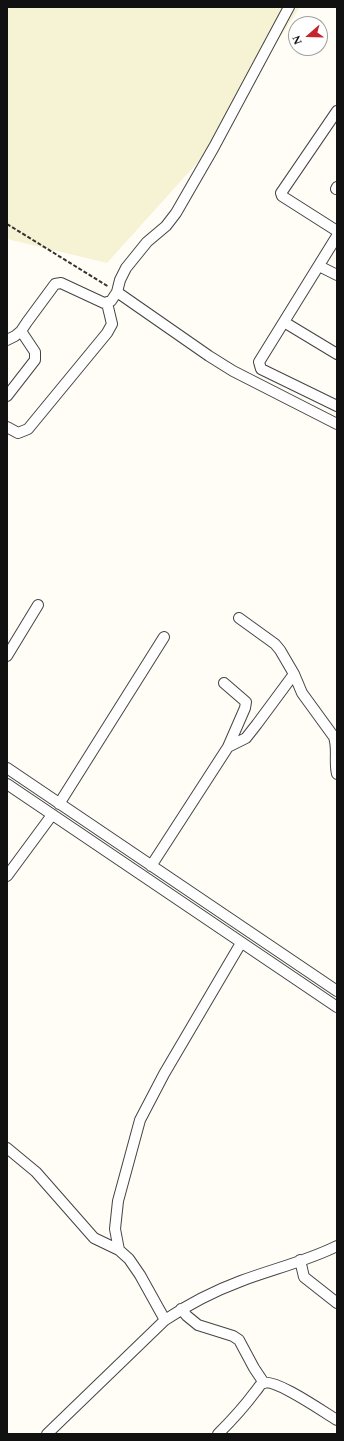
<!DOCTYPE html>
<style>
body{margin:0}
#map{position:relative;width:344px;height:1441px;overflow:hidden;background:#fffdf5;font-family:Spectral,serif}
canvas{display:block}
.frame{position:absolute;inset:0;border:8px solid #111;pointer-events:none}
.north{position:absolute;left:288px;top:16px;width:40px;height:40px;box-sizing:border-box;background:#fff;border:1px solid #a0a0a0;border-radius:50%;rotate:250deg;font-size:11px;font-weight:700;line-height:16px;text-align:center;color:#111}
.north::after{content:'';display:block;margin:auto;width:14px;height:18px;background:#c4262e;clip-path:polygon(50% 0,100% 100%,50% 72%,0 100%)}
</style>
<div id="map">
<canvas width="344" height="1441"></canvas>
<div class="frame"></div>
<div class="north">N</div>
</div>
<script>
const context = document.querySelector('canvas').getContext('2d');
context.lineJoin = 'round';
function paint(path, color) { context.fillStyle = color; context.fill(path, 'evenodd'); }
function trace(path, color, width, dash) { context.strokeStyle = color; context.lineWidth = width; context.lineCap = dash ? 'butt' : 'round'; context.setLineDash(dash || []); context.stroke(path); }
const farmland = new Path2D(`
 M7,7H300L199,161L107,263L7,239Z`);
const path = new Path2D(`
 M7,224L109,287`);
const minor = new Path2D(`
 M337,111L281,193L282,196L337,231
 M336,189L337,187
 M337,236L259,362L261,369L337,406
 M319,266L337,275
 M117,292L209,356L233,371L337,424
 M284,322L337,354
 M7,340L15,336L21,331
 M7,396L35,360V352L21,331L27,322L55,284L61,283L104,303L111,301L117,292L120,280L126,268L147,242L166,226L176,213L214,147L289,7
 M7,427L18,433L28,429L107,333L112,324L107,303
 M239,618L275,644L280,650L294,674L302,693L334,737C338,749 334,761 337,774
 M7,656L38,605
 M228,747L246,738L257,724L294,674
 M7,768L337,991
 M7,784L337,1007
 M59,804L164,637
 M151,866L228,747L245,708L246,702L224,683
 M7,876L52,815
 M7,1148L36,1172L94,1238L119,1250L129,1259L140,1275L165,1320
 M119,1250L115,1229L118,1201L140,1120L164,1074L241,943
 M300,1260L304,1277L337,1303
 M181,1309L187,1316L198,1325L233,1336L239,1340L254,1368L264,1383
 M47,1434L165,1320C189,1304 214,1291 241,1281C273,1269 307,1261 337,1246
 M218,1434C232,1420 244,1407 255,1392C258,1389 260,1384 263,1383C275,1378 325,1413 337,1420`);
paint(farmland, '#f6f3d4');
trace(minor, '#444', 12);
trace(path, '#333', 2, [4, 2]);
trace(minor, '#fff', 10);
</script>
